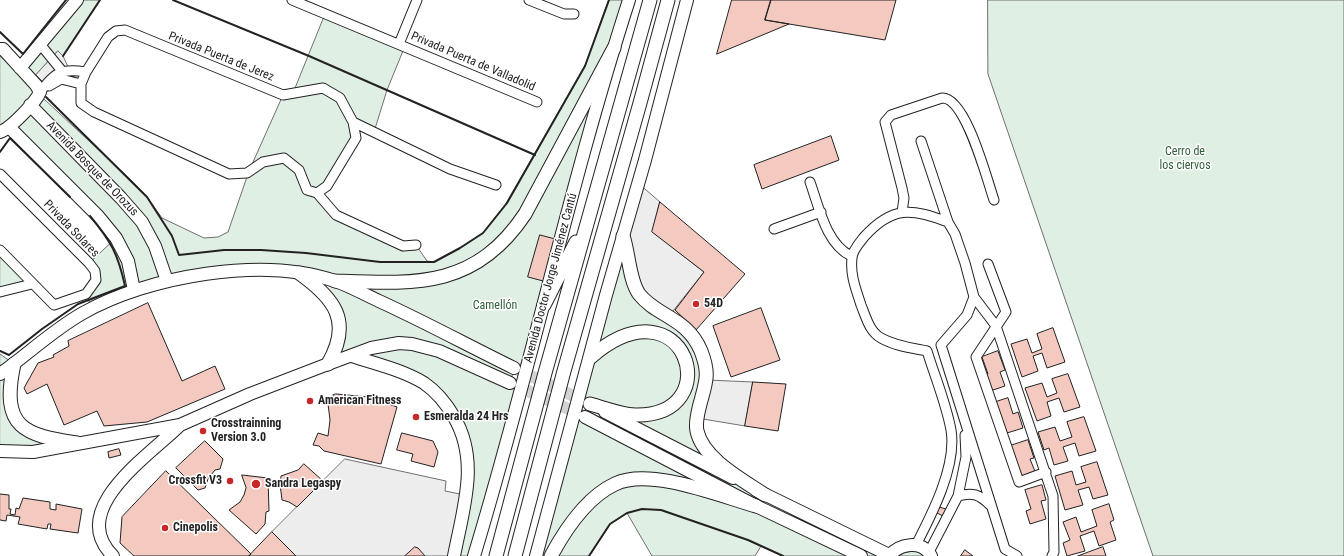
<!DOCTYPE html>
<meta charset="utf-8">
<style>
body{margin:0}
canvas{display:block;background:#fff}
</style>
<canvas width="1344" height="556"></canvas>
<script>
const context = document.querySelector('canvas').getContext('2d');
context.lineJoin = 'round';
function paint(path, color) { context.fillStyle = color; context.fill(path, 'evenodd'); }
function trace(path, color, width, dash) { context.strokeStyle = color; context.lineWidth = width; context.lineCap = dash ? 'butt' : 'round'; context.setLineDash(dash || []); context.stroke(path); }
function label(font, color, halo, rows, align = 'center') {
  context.font = font + ' "Roboto Condensed",sans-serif'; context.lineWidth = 3; context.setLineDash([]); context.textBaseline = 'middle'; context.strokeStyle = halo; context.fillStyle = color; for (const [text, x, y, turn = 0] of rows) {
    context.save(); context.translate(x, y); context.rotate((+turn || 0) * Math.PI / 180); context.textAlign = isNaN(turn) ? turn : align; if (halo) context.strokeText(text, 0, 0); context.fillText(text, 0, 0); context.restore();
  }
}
const green = new Path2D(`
 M82,0H100L63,56L58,51L36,75L45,84L41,87L27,70Z
 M609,0H629L525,374L514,369L510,383L521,390L474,556H454L469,462L436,393L353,356L328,364L337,314L299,273L199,275L92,309L86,294L93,287L89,263L116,238L14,130L35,111L44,99L132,181L147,197L162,218L204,238L218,237L228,232L249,171L283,95L293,93L325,14L405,46L387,90L374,132L354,123L356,138L317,193L336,215L403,246L416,245L427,261L434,262L460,248L483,233L505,205L585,66Z
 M988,0H1344V556H1153L988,74Z
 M0,56L18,72L36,93L28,103L0,127Z
 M623,236L705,364L696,422L723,465L889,555L907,545L931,556H783L761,546L755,556H652L627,513L610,524L589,556H536L572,424L585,417L586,402L580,392Z
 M0,250L32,284L0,292Z
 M0,354L14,364L13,422L77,443L0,451Z`);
const parking = new Path2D(`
 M58,51L63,56L69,69L45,84L36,75Z
 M638,183L660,202L653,232L704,272L669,316L647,302L623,236Z
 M707,380L753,382L745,426L697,418Z
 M345,459L446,481L445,491L465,495L454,556H296L272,532Z`);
const building = new Path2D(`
 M732,0H771L765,20L789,24L717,54Z
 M771,0H896L885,40L765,20Z
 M831,136L839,160L762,189L754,165Z
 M660,202L745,274L696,330L675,310L704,272L652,232Z
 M540,235L559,240L547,282L528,277Z
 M148,303L182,381L215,366L225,389L147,422L104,426L97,411L64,425L47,384L27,394L24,388L38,363L54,357L53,355L69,346L68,341Z
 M761,308L780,360L731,377L713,326Z
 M1053,328L1065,362L1047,368L1042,353L1033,356L1038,371L1022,377L1011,344L1027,339L1032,353L1042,349L1037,334Z
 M998,351L1005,370L1000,372L1005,386L990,391L984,375L988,374L982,357Z
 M1068,374L1080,407L1064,412L1059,398L1047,402L1051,416L1037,421L1025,388L1042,383L1047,397L1057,393L1052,379Z
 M753,382L786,384L778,431L745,426Z
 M336,394L369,397L397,407L381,464L324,451L319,446L313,445L318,433L328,436L330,420L328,404L334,403L333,395Z
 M1008,398L1013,414L1018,412L1023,428L1007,433L1002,419L999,420L993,403Z
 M1084,417L1096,451L1079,456L1075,443L1063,447L1068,461L1054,465L1049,448L1044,450L1038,432L1055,427L1060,441L1072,437L1067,422Z
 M402,433L433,441L438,452L434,467L411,461L413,454L397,450Z
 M1028,440L1034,458L1030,459L1036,474L1020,480L1010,446Z
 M205,441L223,459L220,469L215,470L208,479L205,488L198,490L176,468Z
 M119,449L121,455L109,458L108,452Z
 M1097,462L1108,495L1093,499L1089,487L1078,490L1083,505L1065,510L1055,476L1072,471L1076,485L1086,482L1081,467Z
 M304,464L323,481L297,507L289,502L282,500L280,484L281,476L298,470Z
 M166,471L251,554L249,556H134L120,543L122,517Z
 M242,475L268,478L269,511L266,512L265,524L256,534L229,510L240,502L244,495L246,488Z
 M1042,485L1046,500L1041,501L1046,519L1030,524L1026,511L1031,509L1025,490Z
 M0,494L9,495V509H11L10,514L15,515L16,508L19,509L23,498L50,502V509L56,510V504L82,509L78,533L50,529L51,524H48L47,529L18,524L20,517L7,515L6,521L0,520Z
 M1109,504L1114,520L1110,522L1116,540L1099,546L1094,531L1080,536L1085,551L1067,556L1063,543L1070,540L1063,522L1076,517L1081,532L1097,526L1092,510Z
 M939,507L946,509L943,516L937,513Z
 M272,532L296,556H249Z
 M415,547L418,548L425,556H405Z
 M1103,547L1106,556H1078Z
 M965,550L973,556H961Z`);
const tertiaryTunnel = new Path2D(`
 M514,368L586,402
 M510,383L584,416`);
const minor = new Path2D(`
 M292,0L537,102
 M529,0L564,14H574
 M40,44L62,71L61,76
 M399,44L417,0
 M49,86L61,79L81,84
 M40,92C56,72 60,68 86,72
 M353,122L450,169L496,185
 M921,141L948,222L955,234L965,263L974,297L967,315L941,345L1005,549L1017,556
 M0,174L89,263L95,271L96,280L86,294L54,305L0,250
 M810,182C819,207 826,244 851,256
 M317,193L327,186L356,138L353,122L340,98L323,88L283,95L125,30L116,31L108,37L86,72L81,84V103L94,112L229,174L247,173L263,162L284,158L299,170L307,190L317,193L336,215L403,246L416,245
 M902,212L904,198L902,188L885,122L891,115L942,98C966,97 987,180 994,200
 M774,229L821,212
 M988,264L1006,312L976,357L1019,482L1046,472
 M0,292L32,284
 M974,297L996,326L1053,496L1054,552L1052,556
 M958,496C972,492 979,494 990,505
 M916,545C932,514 957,466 951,430C946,403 935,377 927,351C912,348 895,346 881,338C869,331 866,317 861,305C856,289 850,275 852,258C852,251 860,242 864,237C892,206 911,208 948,222
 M929,552L958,496L966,457L965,435`);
const tertiary = new Path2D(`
 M0,49H3L36,85L40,92C36,102 10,129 0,132
 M20,68L77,0
 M30,105L121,198L142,222L155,246L167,281
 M9,127L98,216L116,238L128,261L134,290
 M352,356C376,364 403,370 424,383C437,392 446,403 454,417C480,461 463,509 454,556
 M0,374C28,354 53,330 83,313C148,276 263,256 335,281C350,286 364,294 379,301C425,322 469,346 514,368
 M605,412L733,478
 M585,417L756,506L861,556
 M0,451L33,452L180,425L250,394L328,364L371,348L399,343L412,344L439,351L510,383
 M756,490L889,555
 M113,556C66,509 150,455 180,425
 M474,556C530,372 570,183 629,0
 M536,556L606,295L645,160L687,0
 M889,556C899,544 922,539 931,556`);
const secondary = new Path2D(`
 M623,236C629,253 629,280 639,294C657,317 687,317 701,351C710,374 706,382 700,404C698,413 695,422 697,431C703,459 743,480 765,495
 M299,273C334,298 353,321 328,364
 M335,281C415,284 475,289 525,214L614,48
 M544,305L576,242
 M14,364C0,429 25,435 77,443
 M590,404C605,408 619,414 635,415C730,417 685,276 591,357
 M496,556L545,373L650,0
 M515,556L564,371L640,103L668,0
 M551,556C565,530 587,497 615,484C650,467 720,496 756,506`);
const wall = new Path2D(`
 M173,0L309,56L535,155
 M0,32L23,54L66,0
 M63,56L100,0
 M46,97L147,197L172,236L179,255L224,250H261L306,253L380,262H434L460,248L483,233L507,203L585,66L609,0
 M0,152L10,138L70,197
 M0,351L9,355L42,329L78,304L125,286C118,254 111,241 90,216
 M589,556L610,524L627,513L642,509L661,510L748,540L783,556`);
const markers = [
 [696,304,4,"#c62828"],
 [310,401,4,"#c62828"],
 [416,417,4,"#c62828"],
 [203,431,4,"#c62828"],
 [230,481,4,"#c62828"],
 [256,484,5,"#c62828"],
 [165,528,4,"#c62828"]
];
const streetNames = [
 ["Privada Puerta de Jerez",221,57,22],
 ["Privada Puerta de Valladolid",473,62,23],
 ["Avenida Bosque de Orozus",92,169,46],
 ["Privada Solares",71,229,46],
 ["Avenida Doctor Jorge Jiménez Cantú",551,278,-75]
];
const parkNames = [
 ["Cerro de",1185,152],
 ["los ciervos",1185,166],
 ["Camellón",495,306]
];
const poiNames = [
 ["54D",704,304],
 ["American Fitness",318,401],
 ["Esmeralda 24 Hrs",424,417],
 ["Crosstrainning",211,424],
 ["Version 3.0",211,438],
 ["Crossfit V3",222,481,"right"],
 ["Sandra Legaspy",265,484],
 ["Cinepolis",173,528]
];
paint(green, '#e0efe3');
trace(green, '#6f6f6f', 1);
paint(parking, '#ededed');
trace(parking, '#6f6f6f', 1);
paint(building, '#f3c9c0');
trace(building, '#222', 1);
trace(tertiaryTunnel, '#d3d3d3', 12, [12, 6]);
trace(minor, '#222', 11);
trace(tertiary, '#222', 14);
trace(secondary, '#222', 15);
trace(minor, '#fff', 9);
trace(tertiary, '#fff', 12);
trace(secondary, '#fff', 13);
trace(wall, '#222', 2);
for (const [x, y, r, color] of markers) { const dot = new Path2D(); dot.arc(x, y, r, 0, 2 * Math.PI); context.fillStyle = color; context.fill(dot); trace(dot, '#fff', 1.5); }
label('12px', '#222', '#fff', streetNames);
label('12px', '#2f5e38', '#fff', parkNames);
label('bold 12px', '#222', '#fff', poiNames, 'left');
</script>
